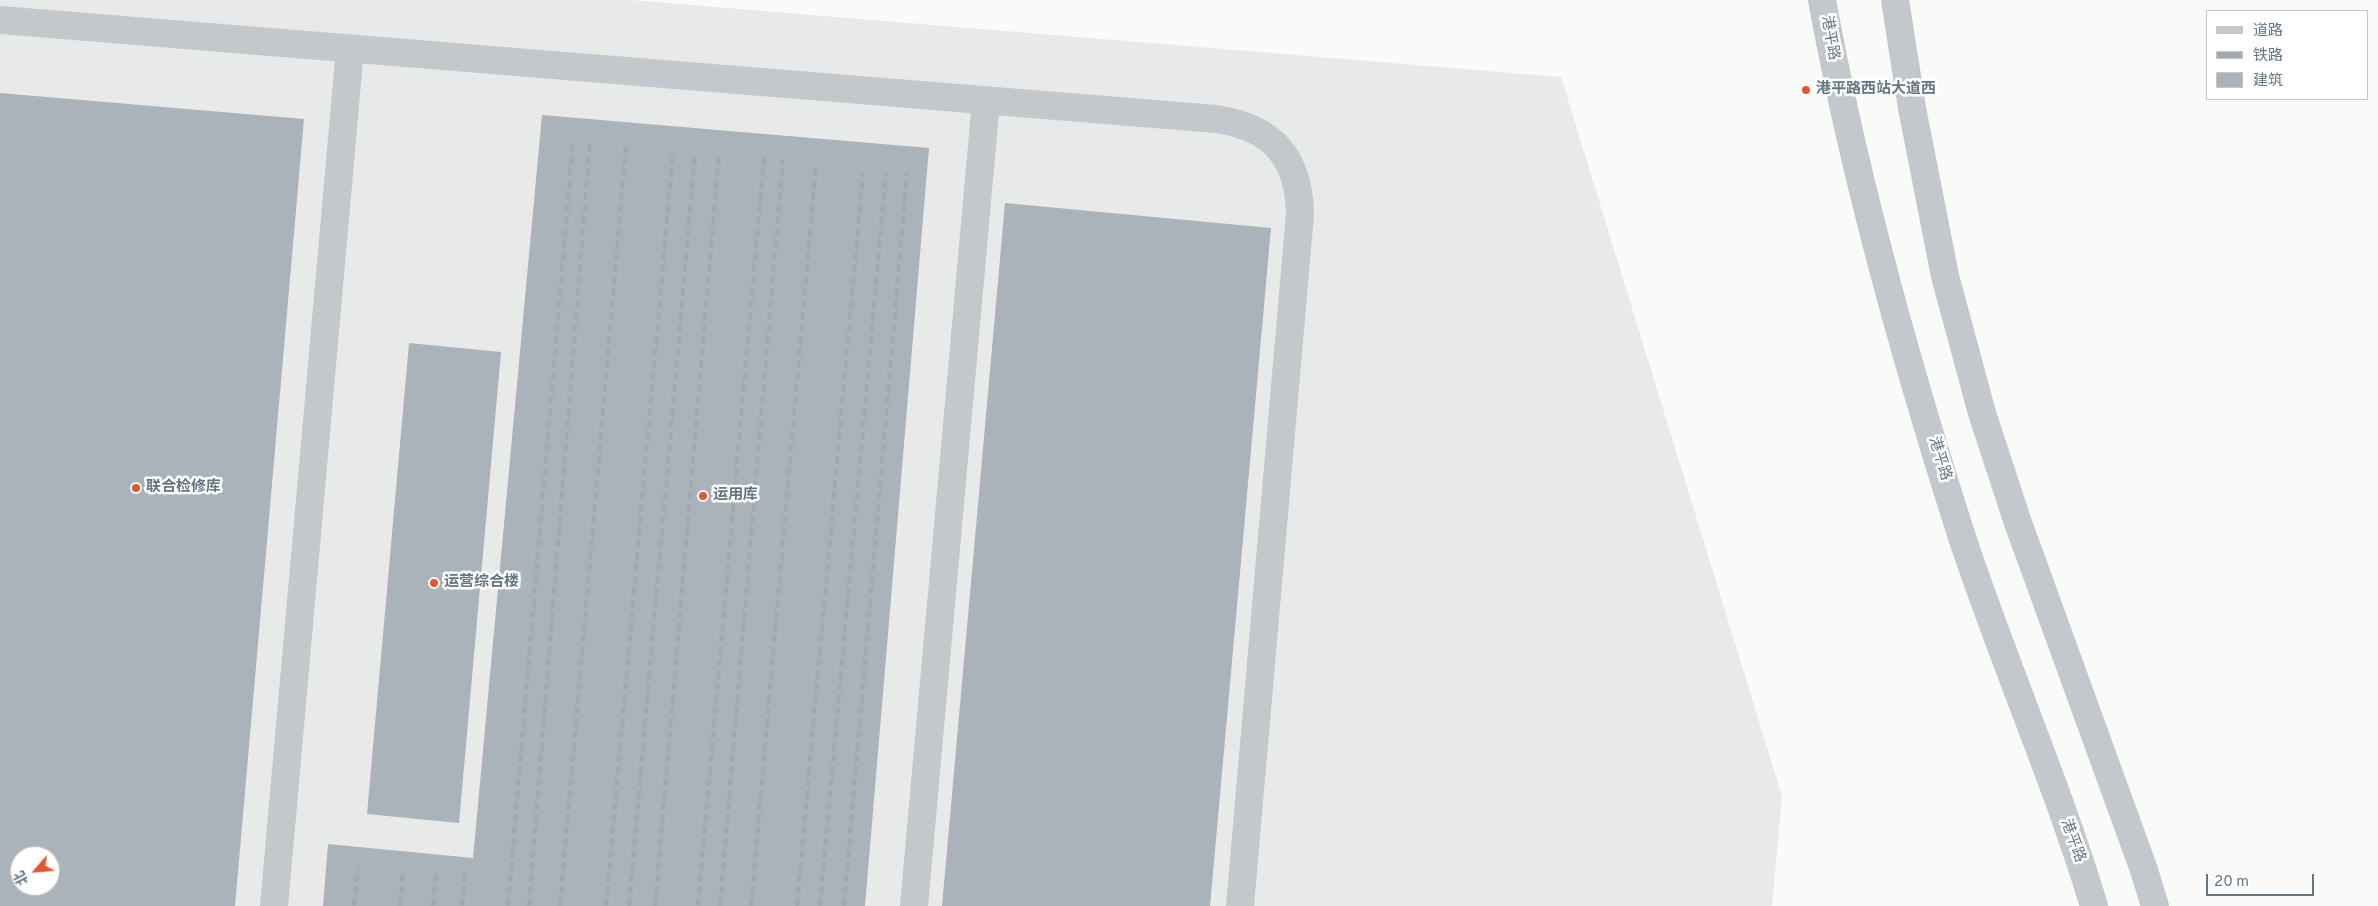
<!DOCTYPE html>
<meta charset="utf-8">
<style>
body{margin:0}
#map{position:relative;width:2378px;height:906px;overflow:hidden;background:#fafaf8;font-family:Overpass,"Noto Sans SC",sans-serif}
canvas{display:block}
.legend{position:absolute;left:2206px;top:10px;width:162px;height:90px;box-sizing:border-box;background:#fff;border:1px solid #c1c8cd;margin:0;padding:6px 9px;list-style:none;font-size:15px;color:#657683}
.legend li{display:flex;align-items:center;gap:10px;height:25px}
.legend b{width:25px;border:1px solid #c1c8cd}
.north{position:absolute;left:10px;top:846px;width:50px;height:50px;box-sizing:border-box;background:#fff;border:1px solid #c1c8cd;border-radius:50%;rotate:243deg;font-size:14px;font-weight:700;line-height:20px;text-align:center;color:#657683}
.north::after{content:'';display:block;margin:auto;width:18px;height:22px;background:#e4572e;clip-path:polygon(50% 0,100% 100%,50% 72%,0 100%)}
.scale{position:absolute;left:2206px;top:874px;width:108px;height:22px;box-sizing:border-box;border:2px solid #657683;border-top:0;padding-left:6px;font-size:15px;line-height:18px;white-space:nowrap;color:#657683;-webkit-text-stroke:4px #fff;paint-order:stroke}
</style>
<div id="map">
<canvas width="2378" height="906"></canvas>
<ul class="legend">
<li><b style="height:6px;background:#c3c8cc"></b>道路</li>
<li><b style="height:6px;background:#a2aab0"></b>铁路</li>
<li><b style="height:14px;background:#aab3b9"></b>建筑</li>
</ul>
<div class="north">北</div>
<div class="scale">20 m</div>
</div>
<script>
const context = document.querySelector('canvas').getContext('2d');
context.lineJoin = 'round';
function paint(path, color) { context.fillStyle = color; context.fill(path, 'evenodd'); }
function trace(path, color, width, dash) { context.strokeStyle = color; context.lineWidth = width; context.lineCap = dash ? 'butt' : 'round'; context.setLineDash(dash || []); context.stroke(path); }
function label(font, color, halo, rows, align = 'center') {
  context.font = font + ' Overpass,"Noto Sans SC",sans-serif'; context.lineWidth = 5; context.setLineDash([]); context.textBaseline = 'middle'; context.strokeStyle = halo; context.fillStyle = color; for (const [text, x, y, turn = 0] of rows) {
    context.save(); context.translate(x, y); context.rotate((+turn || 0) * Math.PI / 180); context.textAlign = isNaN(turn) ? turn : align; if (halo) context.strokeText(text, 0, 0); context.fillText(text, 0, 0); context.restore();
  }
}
const built = new Path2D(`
 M0,0H631L1561,77L1782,796L1772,906H0ZM20,856H50V886H20Z`);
const building = new Path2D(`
 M0,93L304,119L235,906H0ZM20,856H50V886H20Z
 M542,115L929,148L865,906H323L328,844L473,858Z
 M1005,203L1271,228L1210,906H942Z
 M409,343L501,352L459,823L367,814Z`);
const minor = new Path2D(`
 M1822,0C1855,181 1905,359 1961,534C2002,659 2056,780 2094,906
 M1895,0L1912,108L1945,276L1982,413L2017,520L2144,870L2155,906
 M0,20L1216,119C1272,127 1299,157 1300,214L1240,906
 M274,906L350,49
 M914,906L986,101`);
const rail = new Path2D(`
 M354,906L358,868
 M400,906L403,872
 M433,906L436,871
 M462,906L465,874
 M508,906L573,141
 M529,906L590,142
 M560,906L626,146
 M606,906L673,152
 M629,906L695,155
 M655,906L719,155
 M698,906L764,157
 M720,906L783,159
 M751,906L816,164
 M797,906L863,172
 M820,906L886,172
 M844,906L907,172`);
const markers = [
 [1806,90,5,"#e4572e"],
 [136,488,5,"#e4572e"],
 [703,496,5,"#e4572e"],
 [434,583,5,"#e4572e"]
];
const streetNames = [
 ["港平路",1829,38,80],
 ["港平路",1939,459,73],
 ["港平路",2072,841,70]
];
const poiNames = [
 ["港平路西站大道西",1816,90],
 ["联合检修库",146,488],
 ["运用库",713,496],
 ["运营综合楼",444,583]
];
paint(built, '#e8e9e9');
paint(building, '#aab3b9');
trace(minor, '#c3c8cc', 28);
trace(rail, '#a2aab0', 4, [8, 4]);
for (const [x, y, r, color] of markers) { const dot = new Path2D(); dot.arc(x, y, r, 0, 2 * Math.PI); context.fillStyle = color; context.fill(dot); trace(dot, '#fff', 2); }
label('15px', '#657683', '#fff', streetNames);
label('bold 15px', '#657683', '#fff', poiNames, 'left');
</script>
